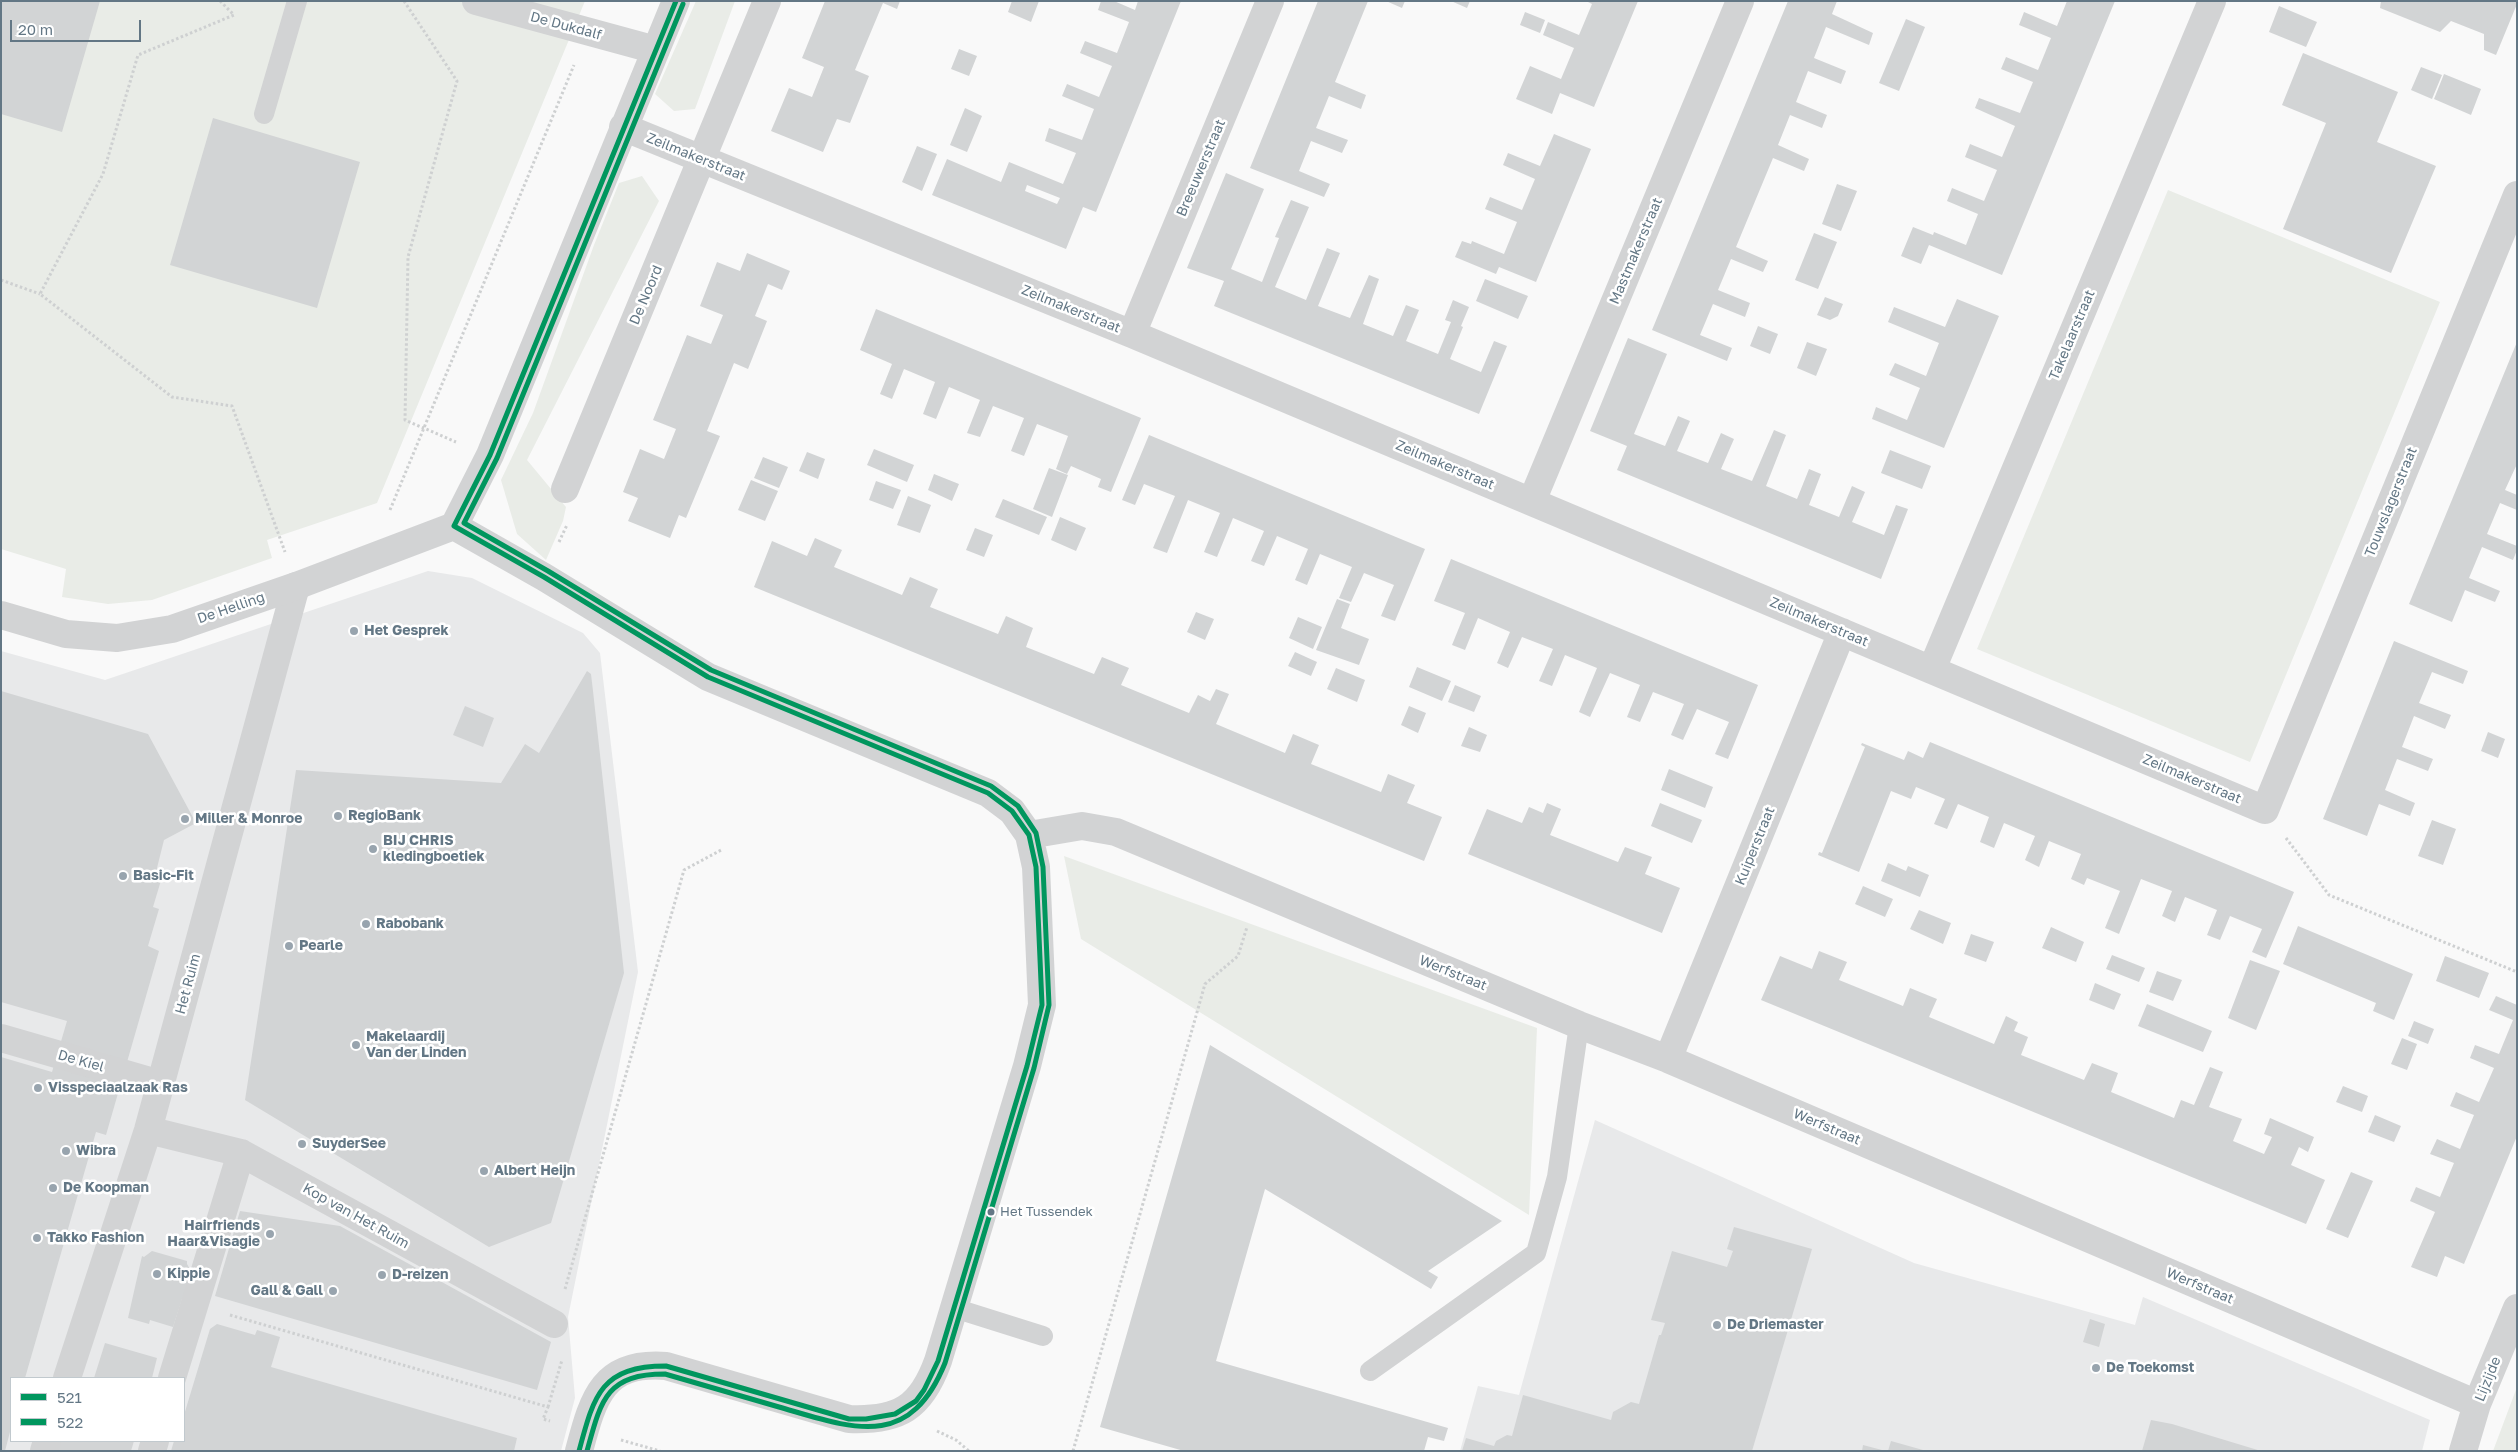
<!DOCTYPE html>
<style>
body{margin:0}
#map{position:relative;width:2518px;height:1452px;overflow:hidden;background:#f9f9f9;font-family:"Golos Text",sans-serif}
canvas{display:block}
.frame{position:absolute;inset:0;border:2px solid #637785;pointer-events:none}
.legend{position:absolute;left:10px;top:1377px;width:175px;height:65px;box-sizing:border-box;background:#fff;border:1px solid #c1c9ce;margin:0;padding:6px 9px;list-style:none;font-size:15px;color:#637785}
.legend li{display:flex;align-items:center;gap:10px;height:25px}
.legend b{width:25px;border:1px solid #c1c9ce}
.scale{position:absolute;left:10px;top:20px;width:131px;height:22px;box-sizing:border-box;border:2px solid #637785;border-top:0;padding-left:6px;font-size:15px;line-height:18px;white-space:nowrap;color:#637785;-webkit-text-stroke:4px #fff;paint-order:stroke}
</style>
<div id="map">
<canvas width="2518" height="1452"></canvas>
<div class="frame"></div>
<ul class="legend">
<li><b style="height:6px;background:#00965e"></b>521</li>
<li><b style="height:6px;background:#00965e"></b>522</li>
</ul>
<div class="scale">20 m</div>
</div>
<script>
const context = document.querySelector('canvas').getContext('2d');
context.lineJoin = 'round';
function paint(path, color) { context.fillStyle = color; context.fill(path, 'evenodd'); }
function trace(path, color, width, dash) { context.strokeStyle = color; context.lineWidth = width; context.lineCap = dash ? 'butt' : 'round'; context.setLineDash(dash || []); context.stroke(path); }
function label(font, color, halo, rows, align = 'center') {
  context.font = font + ' "Golos Text",sans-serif'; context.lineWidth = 5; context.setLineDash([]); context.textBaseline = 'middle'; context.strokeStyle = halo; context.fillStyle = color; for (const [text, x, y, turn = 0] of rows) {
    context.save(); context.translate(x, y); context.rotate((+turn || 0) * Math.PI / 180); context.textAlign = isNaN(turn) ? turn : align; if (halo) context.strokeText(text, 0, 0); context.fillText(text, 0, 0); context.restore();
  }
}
const built = new Path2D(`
 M428,571L472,578L583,633L600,653L638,972L568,1317L575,1398L561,1451H1V651L105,680ZM11,1378H184V1441H11Z
 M1595,1120L1914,1263L2135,1325L2143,1297L2430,1420L2422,1451H1460L1478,1386L1519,1395Z`);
const green = new Path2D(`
 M1,1H585L377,503L267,540L272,558L152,600L108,604L62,597L66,569L1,549Z
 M696,1H735L695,109L674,111L655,94Z
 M642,176L659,201L527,460L566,507L563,521L546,560L517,534L501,480L533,413L594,245L619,183Z
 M2168,190L2440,302L2250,762L1977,649Z
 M1064,856L1537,1028L1529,1215L1081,939Z
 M2517,1387V1451H2493Z`);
const building = new Path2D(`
 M1,1H100L62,132L1,114Z
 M825,1H900L897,9L883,3L855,70L869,76L850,123L837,119L823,152L771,131L789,88L812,97L824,67L802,58Z
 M1012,1H1039L1031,22L1008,12Z
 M1101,1H1114L1135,10L1138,1H1181L1096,212L1083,207L1066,249L932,195L947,159L1001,182L1009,162L1063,184L1076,153L1045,141L1049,128L1082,140L1094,109L1062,96L1067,84L1099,97L1112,66L1080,53L1085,41L1117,53L1129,22L1098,10ZM1027,185L1060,198L1057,204L1025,191Z
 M1318,1H1368L1335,82L1366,95L1361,109L1329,96L1316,128L1348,140L1342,153L1311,141L1299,171L1330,184L1324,197L1250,168Z
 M1386,1H1405L1402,8Z
 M1451,1H1470L1467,8Z
 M1586,1H1638L1594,107L1560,93L1552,114L1516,99L1530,66L1561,79L1574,48L1543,35L1548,22L1579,35L1592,4Z
 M1788,1H1837L1832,14L1873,33L1869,45L1826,27L1814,58L1846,71L1841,84L1808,71L1796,102L1827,115L1822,128L1790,115L1778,145L1809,159L1804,171L1773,158L1736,247L1768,261L1763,272L1731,259L1718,290L1750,303L1745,317L1713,304L1700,335L1732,348L1727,361L1652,330Z
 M2067,1H2115L2002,275L1929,245L1921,264L1901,256L1913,227L1933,235L1934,232L1966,245L1978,214L1947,201L1952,188L1984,201L1997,170L1965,157L1970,144L2002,157L2015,126L1975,108L1979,98L2020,113L2033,82L2001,69L2006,57L2038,70L2051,38L2019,25L2024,12L2057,26Z
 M2381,1H2517V4L2496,55L2484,50V34L2451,21L2440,32L2380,8Z
 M2279,6L2317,22L2306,47L2269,32Z
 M1525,12L1545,20L1540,33L1520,25Z
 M1906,19L1925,27L1899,91L1879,83Z
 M959,49L977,56L969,76L951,69Z
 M2303,53L2398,92L2377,142L2436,166L2391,273L2283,229L2326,123L2282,105Z
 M2421,67L2442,75L2432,99L2411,90Z
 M2444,74L2481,89L2471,115L2434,99Z
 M965,108L982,116L967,152L950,145Z
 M213,118L360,162L317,308L170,265Z
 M1554,134L1591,149L1536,282L1499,267L1496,274L1455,257L1462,241L1471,244L1472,241L1504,254L1517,222L1485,209L1490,197L1522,210L1535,179L1503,165L1508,153L1540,166Z
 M917,146L937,154L922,191L902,182Z
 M1226,173L1264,189L1231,269L1262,282L1279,238L1275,237L1291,200L1309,207L1275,287L1306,300L1327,248L1340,253L1318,306L1350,318L1369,275L1379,279L1363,324L1393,336L1406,305L1419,310L1406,341L1438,354L1451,322L1445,320L1453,300L1469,307L1461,326L1463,327L1450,359L1481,372L1494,341L1507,346L1479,414L1214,306L1224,281L1187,268Z
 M1837,184L1857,191L1841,231L1822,224Z
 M1814,233L1837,242L1818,289L1795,280Z
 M747,253L790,271L782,290L768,284L755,316L767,321L748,369L734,363L707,431L720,436L686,518L679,515L670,538L628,521L638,498L623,492L640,449L664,459L676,429L653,420L687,335L711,344L723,315L700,306L717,262L740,271Z
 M1485,279L1528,296L1518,319L1476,301Z
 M1825,297L1843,304L1838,316L1830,320L1817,315Z
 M1957,299L1999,316L1944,448L1872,419L1876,407L1907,420L1920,388L1889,375L1895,363L1926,376L1939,343L1888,322L1894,307L1945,327Z
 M876,309L1141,418L1111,492L1098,487L1101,479L1071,466L1067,474L1056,469L1068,436L1037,424L1024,456L1011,451L1024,418L993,406L980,437L967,433L980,400L949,387L936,419L923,414L935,382L904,369L892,399L880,394L892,364L860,350Z
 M1758,326L1778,334L1770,354L1750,346Z
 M1628,338L1667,354L1634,434L1665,446L1678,416L1690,421L1677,451L1708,463L1721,433L1734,439L1721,469L1752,481L1774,430L1786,435L1766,486L1797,499L1809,469L1821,474L1809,505L1839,517L1852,486L1865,492L1852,522L1884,535L1896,505L1908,509L1881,579L1617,470L1627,446L1590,431Z
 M1807,342L1827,349L1816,376L1797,368Z
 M2517,342V464L2505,490L2517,495V510L2500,503L2487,534L2517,546V550L2513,560L2482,547L2469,578L2500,591L2495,602L2465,590L2452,622L2409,604Z
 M1149,435L1425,549L1395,621L1381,616L1394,585L1364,573L1351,602L1339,598L1352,567L1320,554L1307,585L1295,580L1308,549L1277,536L1264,566L1251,561L1264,531L1233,518L1217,557L1204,552L1220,513L1188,500L1167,553L1153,548L1175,496L1144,484L1135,505L1122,500Z
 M874,449L914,465L907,482L867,465Z
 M1890,450L1931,466L1922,489L1881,473Z
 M807,452L825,459L818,479L799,471Z
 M763,457L788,467L779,488L754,478Z
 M1049,468L1068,475L1052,517L1033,509Z
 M934,474L959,484L952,501L928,490Z
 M751,480L778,491L765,521L738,510Z
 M876,481L901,490L893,509L869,500Z
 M908,496L931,505L920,533L897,525Z
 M1003,499L1047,517L1039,535L995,517Z
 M1060,517L1086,528L1076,551L1051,540Z
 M975,528L993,535L984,557L966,550Z
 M815,538L842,550L834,567L902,595L910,577L938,589L930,607L998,634L1006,616L1033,628L1026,647L1094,674L1102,657L1129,668L1121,685L1189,713L1198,695L1210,701L1216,689L1229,694L1216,724L1285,753L1293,734L1319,745L1311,764L1381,792L1388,774L1415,785L1407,803L1442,817L1424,861L754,587L772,541L807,556Z
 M1451,559L1758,685L1728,759L1715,754L1729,722L1697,709L1683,740L1671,735L1684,704L1653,692L1640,722L1627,717L1640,685L1610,673L1590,717L1579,712L1597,668L1565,655L1552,686L1539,681L1553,649L1522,637L1508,668L1497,663L1510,632L1478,618L1465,650L1452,645L1465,613L1434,601Z
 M1337,599L1350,604L1341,628L1369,639L1359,665L1316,650Z
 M1196,612L1214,619L1205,640L1187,632Z
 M1298,617L1322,627L1313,649L1289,638Z
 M2394,641L2468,671L2463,684L2432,672L2419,703L2451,715L2445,729L2414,716L2402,747L2433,759L2428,771L2397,759L2385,790L2415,803L2410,816L2379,804L2367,836L2323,819Z
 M1295,652L1317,662L1311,676L1288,666Z
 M1417,667L1451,681L1442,701L1409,687Z
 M1336,668L1365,680L1357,702L1327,689Z
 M587,671L591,674L593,691L624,973L551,1223L489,1247L245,1100L296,770L501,783L525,744L539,753Z
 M1455,685L1481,696L1474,712L1448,702Z
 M1,691L148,734L196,823L164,840L157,868L162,877L153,907L159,909L148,946L159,951L106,1135L96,1132L25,1378H11V1428L5,1451H1V1057L52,1072L67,1021L1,1002Z
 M465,706L494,718L483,747L453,735Z
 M1409,706L1426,713L1418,733L1401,725Z
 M1469,727L1487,735L1480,752L1461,746Z
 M2488,732L2505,739L2498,758L2481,751Z
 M1930,742L2294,892L2266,958L2252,952L2262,929L2230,916L2220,940L2207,935L2217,910L2185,897L2175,922L2162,916L2172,891L2141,879L2119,934L2105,928L2120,891L2087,878L2084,885L2071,879L2081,854L2049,841L2039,867L2025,860L2035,836L2004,823L1994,848L1980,842L1989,817L1958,804L1947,829L1934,824L1945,799L1916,787L1911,799L1891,791L1859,872L1818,855L1819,852L1822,853L1865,747L1861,745L1862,743L1904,760L1908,751L1923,758Z
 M1669,769L1713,787L1705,808L1661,790Z
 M1547,803L1561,809L1550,835L1618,862L1625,847L1652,857L1645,874L1680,888L1662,933L1468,854L1487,809L1522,823L1529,807L1543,813Z
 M1660,803L1702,820L1692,843L1651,826Z
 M2432,820L2456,829L2443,865L2418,856Z
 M1888,863L1906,871L1908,866L1929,875L1920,897L1881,881Z
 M1863,886L1893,899L1885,917L1855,904Z
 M1919,910L1951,923L1943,944L1910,929Z
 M2298,926L2413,974L2394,1020L2373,1011L2376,1003L2283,964Z
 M2051,927L2084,942L2076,962L2042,948Z
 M1971,934L1994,942L1986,962L1964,954Z
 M1819,951L1847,962L1839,980L1903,1006L1910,988L1937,999L1929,1017L1994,1044L2006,1016L2018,1022L2014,1031L2028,1037L2021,1055L2084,1080L2092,1063L2118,1073L2111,1092L2174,1118L2181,1100L2194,1105L2210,1067L2223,1072L2209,1107L2242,1119L2233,1141L2264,1154L2272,1137L2264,1134L2270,1118L2314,1137L2308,1152L2299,1147L2291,1165L2325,1180L2306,1224L1761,1000L1780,956L1812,969Z
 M2112,955L2145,968L2139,982L2106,969Z
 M2445,956L2489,973L2479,998L2436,981Z
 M2250,960L2280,971L2256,1030L2228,1018Z
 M2157,971L2182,980L2173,1001L2149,992Z
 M2095,983L2121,994L2114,1010L2089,1000Z
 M2496,996L2517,1005V1136L2464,1264L2445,1256L2437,1277L2411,1267L2435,1212L2410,1201L2416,1187L2440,1197L2454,1163L2430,1154L2437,1139L2460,1149L2474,1115L2450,1106L2456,1092L2479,1102L2494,1068L2470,1058L2475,1045L2499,1054L2513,1020L2489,1010Z
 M2147,1004L2212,1031L2203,1052L2138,1026Z
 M2414,1021L2434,1029L2428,1044L2408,1036Z
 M2402,1038L2417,1044L2407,1070L2391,1064Z
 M1210,1045L1502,1221L1428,1271L1438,1277L1431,1289L1265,1189L1216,1361L1448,1428L1444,1441L1428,1437L1424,1451H1184L1100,1427Z
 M2343,1086L2368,1096L2362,1112L2336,1102Z
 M2375,1115L2401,1126L2394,1142L2368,1132Z
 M2351,1172L2373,1181L2348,1238L2326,1229Z
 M240,1211L340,1226L551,1342L537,1390L215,1296Z
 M1734,1227L1812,1249L1752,1451H1462L1466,1438L1494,1446L1496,1441L1507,1435L1512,1436L1523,1395L1611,1420L1613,1412L1631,1402L1639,1404L1659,1335H1661L1665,1323L1651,1320L1672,1251L1727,1267L1733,1251L1727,1249Z
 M152,1251L187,1261V1264L191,1271L185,1301L182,1299L173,1327L150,1320L149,1324L128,1318L142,1256L144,1257Z
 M2090,1319L2105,1324L2099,1347L2083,1342Z
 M217,1324L255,1335L257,1330L280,1337L271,1367L517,1438L514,1451H171L174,1441H184V1415L210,1329Z
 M105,1343L157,1358L152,1378H94Z
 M2151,1420L2172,1424L2261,1451H2142Z
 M58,1441H134L131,1451H55Z
 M1891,1441L1923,1450V1451H1888Z
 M1863,1445L1882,1450V1451H1862Z`);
const path = new Path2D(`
 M220,1L234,15L138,55L103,174L40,294L172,397L232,406L285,552
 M404,1L457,81L408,257L405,420L456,442
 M1,280L40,294
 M390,510L574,65
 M559,542L567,525
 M2286,838L2329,895L2517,972
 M565,1289L684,870L723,849
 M230,1315L548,1407L543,1419L550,1421
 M548,1407L562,1360
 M937,1431L956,1440L969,1451
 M621,1440L660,1451
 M1073,1451L1205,984L1238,956L1247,927`);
const service = new Path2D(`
 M264,114L297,1
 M954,1308L1043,1336
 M1370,1371L1536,1253L1557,1177L1579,1025`);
const pedestrian = new Path2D(`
 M1,1038L160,1084
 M148,1130L241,1153L554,1324
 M67,1378L148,1130L296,586
 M172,1378L241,1153
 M44,1451L47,1441
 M152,1451L155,1441`);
const minor = new Path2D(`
 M476,1L656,50
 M623,127L1132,334L2265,810L2517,195
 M1132,334L1270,1
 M565,489L767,1
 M1532,501L1740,1
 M454,526L544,577L708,677L988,793L1012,811L1029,835L1036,867L1042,1005L1027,1066L938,1361C921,1408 899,1421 849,1419L666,1366C602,1361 593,1399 579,1451
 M454,526L490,455L676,1
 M1,615L66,634L117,638L172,629L296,586L454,526
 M1932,669L2212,1
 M1029,835L1082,826L1116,832L1579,1025L1668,1059L2477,1404
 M1668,1059L1842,632
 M2463,1451L2477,1404L2517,1308`);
const bus1 = new Path2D(`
 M579,1451C594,1395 601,1366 666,1366L849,1419H866L895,1414L916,1401L924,1390L938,1361L1027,1066L1042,1005L1036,867L1029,835L1012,811L988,793L708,677L544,577L454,526L490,455L676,1`);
const bus2 = new Path2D(`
 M587,1451C601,1400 606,1374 665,1374C703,1385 741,1396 779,1407C852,1428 909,1452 945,1363L1034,1068L1049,1005L1043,867L1036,833L1018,806L991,786L711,670L548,571L464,523L497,458L683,4`);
const markers = [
 [354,631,5,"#98a4ae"],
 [338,816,5,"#98a4ae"],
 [185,819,5,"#98a4ae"],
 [373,849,5,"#98a4ae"],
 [123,876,5,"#98a4ae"],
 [366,924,5,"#98a4ae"],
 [289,946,5,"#98a4ae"],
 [356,1045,5,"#98a4ae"],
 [38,1088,5,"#98a4ae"],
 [302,1144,5,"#98a4ae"],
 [66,1151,5,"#98a4ae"],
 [484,1171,5,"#98a4ae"],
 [53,1188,5,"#98a4ae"],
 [991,1212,4.5,"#637785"],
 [270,1234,5,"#98a4ae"],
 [37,1238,5,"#98a4ae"],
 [157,1274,5,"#98a4ae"],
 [382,1275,5,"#98a4ae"],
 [333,1291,5,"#98a4ae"],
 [1717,1325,5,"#98a4ae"],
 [2096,1368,5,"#98a4ae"]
];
const busNames = [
 ["Het Tussendek",1000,1212]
];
const streetNames = [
 ["De Dukdalf",566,26,15],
 ["Zeilmakerstraat",696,157,22],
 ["Breeuwerstraat",1201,168,-67],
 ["Mastmakerstraat",1636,251,-67],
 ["De Noord",646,295,-67],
 ["Zeilmakerstraat",1071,309,22],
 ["Takelaarstraat",2072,335,-67],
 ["Zeilmakerstraat",1445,465,23],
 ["Touwslagerstraat",2391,502,-68],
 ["De Helling",231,608,-19],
 ["Zeilmakerstraat",1819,622,23],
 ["Zeilmakerstraat",2192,779,23],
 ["Kuiperstraat",1755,846,-68],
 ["Werfstraat",1453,973,22],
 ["Het Ruim",188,984,-75],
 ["De Kiel",81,1061,16],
 ["Werfstraat",1827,1127,23],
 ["Kop van Het Ruim",356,1216,29],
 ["Werfstraat",2200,1286,23],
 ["Lijzijde",2488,1379,-68]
];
const poiNames = [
 ["Het Gesprek",364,631],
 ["RegioBank",348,816],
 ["Miller & Monroe",195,819],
 ["BIJ CHRIS",383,841],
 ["kledingboetiek",383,857],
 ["Basic-Fit",133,876],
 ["Rabobank",376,924],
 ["Pearle",299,946],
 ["Makelaardij",366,1037],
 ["Van der Linden",366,1053],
 ["Visspeciaalzaak Ras",48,1088],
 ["SuyderSee",312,1144],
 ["Wibra",76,1151],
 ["Albert Heijn",494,1171],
 ["De Koopman",63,1188],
 ["Hairfriends",260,1226,"right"],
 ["Haar&Visagie",260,1242,"right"],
 ["Takko Fashion",47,1238],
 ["Kippie",167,1274],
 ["D-reizen",392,1275],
 ["Gall & Gall",323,1291,"right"],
 ["De Driemaster",1727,1325],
 ["De Toekomst",2106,1368]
];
paint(built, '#e8e9ea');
paint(green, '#e9ece7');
paint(building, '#d2d4d5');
trace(path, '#ced0d1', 3, [2.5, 2.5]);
trace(service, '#d2d3d4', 20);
trace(pedestrian, '#d2d3d4', 28);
trace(minor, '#d2d3d4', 28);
trace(bus1, '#00965e', 5);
trace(bus2, '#00965e', 5);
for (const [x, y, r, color] of markers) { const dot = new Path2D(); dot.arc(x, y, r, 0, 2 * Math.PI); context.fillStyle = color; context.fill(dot); trace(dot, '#fff', 2); }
label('13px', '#637785', '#fff', busNames, 'left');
label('14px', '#637785', '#fff', streetNames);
label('bold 14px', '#637785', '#fff', poiNames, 'left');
</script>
